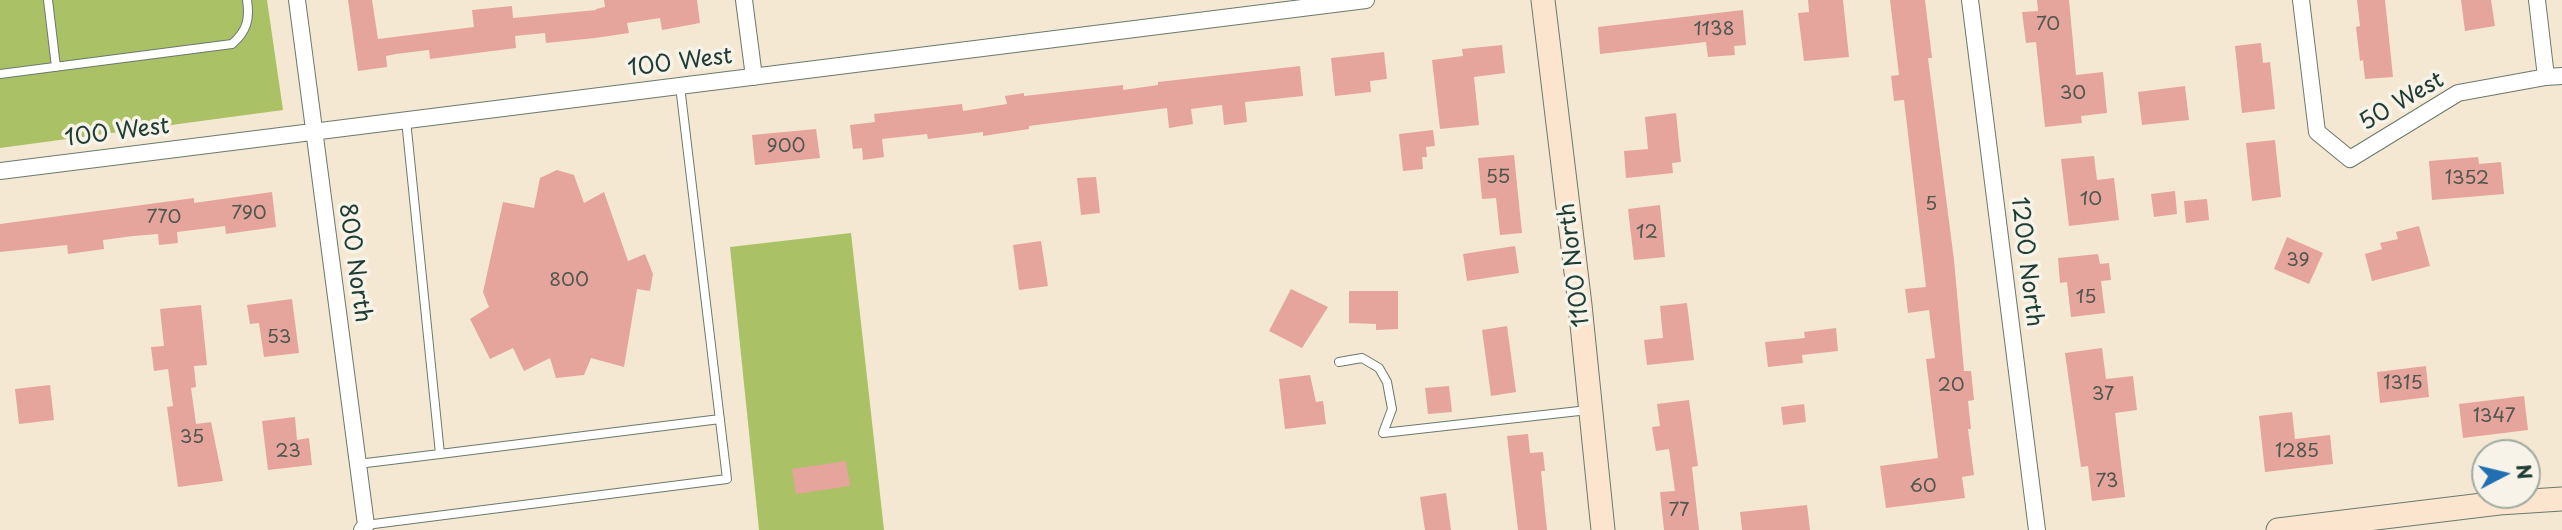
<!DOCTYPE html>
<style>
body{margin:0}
#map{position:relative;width:2562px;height:530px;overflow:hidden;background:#f4e8d3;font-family:"Playpen Sans",sans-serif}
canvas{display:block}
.north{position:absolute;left:2471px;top:439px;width:70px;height:70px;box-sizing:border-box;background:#f7f3e8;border:2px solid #a1aaa0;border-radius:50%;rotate:83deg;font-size:19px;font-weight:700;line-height:28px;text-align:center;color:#1f3d34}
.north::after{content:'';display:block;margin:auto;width:24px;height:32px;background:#1f6fb2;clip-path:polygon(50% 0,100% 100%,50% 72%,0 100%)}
</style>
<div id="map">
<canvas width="2562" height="530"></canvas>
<div class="north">N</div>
</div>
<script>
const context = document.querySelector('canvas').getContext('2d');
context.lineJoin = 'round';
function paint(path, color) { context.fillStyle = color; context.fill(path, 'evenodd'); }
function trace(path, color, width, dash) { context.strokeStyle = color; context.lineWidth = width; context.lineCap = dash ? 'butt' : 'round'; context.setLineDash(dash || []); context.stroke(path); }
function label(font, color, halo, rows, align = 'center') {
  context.font = font + ' "Playpen Sans",sans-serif'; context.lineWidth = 7; context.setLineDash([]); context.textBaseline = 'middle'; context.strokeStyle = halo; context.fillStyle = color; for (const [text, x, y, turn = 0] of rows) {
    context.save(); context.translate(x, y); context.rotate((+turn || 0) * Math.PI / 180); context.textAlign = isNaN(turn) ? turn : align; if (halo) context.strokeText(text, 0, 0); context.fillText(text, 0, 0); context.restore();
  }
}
const green = new Path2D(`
 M0,0H267L283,110L0,148Z
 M851,233L884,530H759L730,247Z`);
const building = new Path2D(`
 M348,0H372L378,39L474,27L472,10L512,6L513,18L596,10V9L605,7L604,0H697L700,23L662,30L660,18L627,23L629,33L595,38L546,43L545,33L515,36L516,48L430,59L429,50L396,54L386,56L387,67L358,71Z
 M1808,0H1843L1849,57L1804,61L1798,13L1809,12Z
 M1890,0H1925L1932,58H1928L1954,260L1964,371H1971L1974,400L1968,401L1971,429H1968L1974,475L1962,477L1965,498L1886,508L1880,466L1938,458L1926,359L1935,358L1929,310L1908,313L1905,289L1926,287L1904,100L1894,101L1891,76L1899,75Z
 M2037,0H2069L2076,75L2103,72L2107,113L2081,116L2082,123L2045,127L2036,42L2026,43L2022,12L2038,11Z
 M2357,0H2385L2393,77L2365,79L2363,60L2360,61L2356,27L2360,26Z
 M2461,0H2491L2495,26L2465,31Z
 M1743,10L1746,45L1734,46L1735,55L1708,57L1706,42L1600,54L1598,27Z
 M2261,43L2263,63L2270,62L2275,109L2242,113L2235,46Z
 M1502,45L1505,73L1474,77L1479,125L1440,129L1432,60L1463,56L1462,49Z
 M1384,52L1387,79L1370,81L1371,92L1335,96L1331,58Z
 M1300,66L1303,96L1245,102L1247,122L1224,125L1222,105L1191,109L1193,124L1169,128L1167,108L1029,126V129L983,136V132L928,139L927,134L882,139L884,157L863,160L862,148L853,149L850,125L875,122L874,114L962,104L963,111L1007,104L1005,96L1024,93V96L1123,85V90L1158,85V82Z
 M2185,86L2189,120L2142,125L2138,92Z
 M1676,113L1681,162L1672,163L1673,173L1626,178L1624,151L1648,149L1645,117Z
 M816,129L820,158L755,165L752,135Z
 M1433,130L1435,146L1426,147L1427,157H1422L1423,169L1403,171L1399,134Z
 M2275,140L2281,197L2252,201L2246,143Z
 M1514,155L1522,233L1500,235L1496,198L1482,199L1478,158Z
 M2094,156L2097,180L2114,178L2119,220L2069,226L2061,159Z
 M2478,157L2479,164L2501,162L2504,194L2432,200L2429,161Z
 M557,170L574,175L584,203L604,192L628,261L645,254L653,274L650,291L637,289L624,367L591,358L584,375L556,378L550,358L524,371L513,348L490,359L470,319L489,307L483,292L503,202L534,208L540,178Z
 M1096,177L1100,213L1081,215L1077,178Z
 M2175,191L2177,214L2154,217L2151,194Z
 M272,192L276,227L226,234L225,226L177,232L178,243L159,245L158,234L133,236L103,240L104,249L68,254L67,245L0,252V224L194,198V203Z
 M2207,199L2209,220L2186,223L2184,201Z
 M1660,205L1665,257L1634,260L1628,209Z
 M2419,226L2430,266L2372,281L2365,254L2382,249L2380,243L2398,239L2396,232Z
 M2287,237L2323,253L2309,284L2274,269Z
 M1041,241L1048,286L1019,290L1013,245Z
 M1515,246L1519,273L1467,281L1463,254Z
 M2098,254L2100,264L2109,263L2111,280L2101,281L2105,313L2071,317L2067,282L2060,283L2058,258Z
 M1291,289L1328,307L1302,348L1269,331Z
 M1349,291H1398V329L1376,330V324L1349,323Z
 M292,299L299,353L264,357L259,323L250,324L247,305Z
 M1687,303L1694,360L1647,365L1644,340L1663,338L1660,306Z
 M201,305L207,365L194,366L196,387L191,388L196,424L211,422L223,481L178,487L167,407L173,406L168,369L154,371L151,347L164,346L160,309Z
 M1507,326L1516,392L1491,396L1482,330Z
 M1836,328L1838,351L1802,355L1803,363L1768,367L1765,342L1805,338L1804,332Z
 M2102,348L2106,379L2133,376L2137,410L2115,413L2125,497L2092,501L2088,466L2081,467L2065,353Z
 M2426,366L2429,397L2380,403L2377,372Z
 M1310,375L1316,402L1323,401L1326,424L1285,429L1279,379Z
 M50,385L54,420L19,424L15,389Z
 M1449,386L1452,412L1428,414L1425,388Z
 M2524,396L2528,430L2463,438L2459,404Z
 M1689,400L1698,466L1692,467L1699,530H1664L1660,492L1675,491L1669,449L1656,451L1652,427L1660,426L1657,404Z
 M1804,404L1806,422L1783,425L1781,407Z
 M2292,412L2295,439L2330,435L2333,464L2265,472L2259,416Z
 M295,417L297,440L309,438L312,465L268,470L262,421Z
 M1528,434L1530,453L1543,452L1545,471H1541L1547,530H1518L1507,436Z
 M846,461L850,486L796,494L792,469Z
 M1446,493L1451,530H1425L1420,497Z
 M1807,505L1810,530H1742L1740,512Z`);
const lane = new Path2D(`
 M48,0L56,67
 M0,74L232,44C247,31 250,19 247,0
 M1339,362L1362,358L1379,368L1387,382L1392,409L1383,433L1588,410
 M440,454L720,419
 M358,464L440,454L406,120
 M366,525L727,479L680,86`);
const street = new Path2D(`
 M297,0L366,525L362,530
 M744,0L754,77
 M1970,0L2037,530
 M2301,0L2317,132L2350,159L2458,93L2546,77L2562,76
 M2537,0L2546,77
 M0,171L1366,0`);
const secondary = new Path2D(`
 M1543,0L1580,305L1603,530
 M2278,530L2499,503L2562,499`);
const numberNames = [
 ["70",2048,25],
 ["1138",1714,30],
 ["30",2073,94],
 ["900",786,147],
 ["55",1498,178],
 ["1352",2467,179],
 ["10",2091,200],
 ["5",1931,205],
 ["790",249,214],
 ["770",164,218],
 ["12",1647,233],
 ["39",2298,261],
 ["800",569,281],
 ["15",2086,298],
 ["53",279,338],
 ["1315",2403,384],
 ["20",1951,386],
 ["37",2103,395],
 ["1347",2494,417],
 ["35",192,438],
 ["23",288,452],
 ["1285",2297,452],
 ["73",2107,482],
 ["60",1923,487],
 ["77",1679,511]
];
const streetNames = [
 ["100 West",680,63,-7],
 ["50 West",2402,102,-30],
 ["100 West",117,133,-7],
 ["1200 North",2026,262,83],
 ["800 North",354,263,82],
 ["1100 North",1575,265,-97]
];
paint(green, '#abc166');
paint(building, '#e5a59c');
trace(lane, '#6a796c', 10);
trace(street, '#6a796c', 18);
trace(secondary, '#6a796c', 25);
trace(lane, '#fff', 8);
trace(street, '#fff', 16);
trace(secondary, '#fbe5cf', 23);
label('19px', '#50574e', null, numberNames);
label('23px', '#1f3d34', '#f7f3e8', streetNames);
</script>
